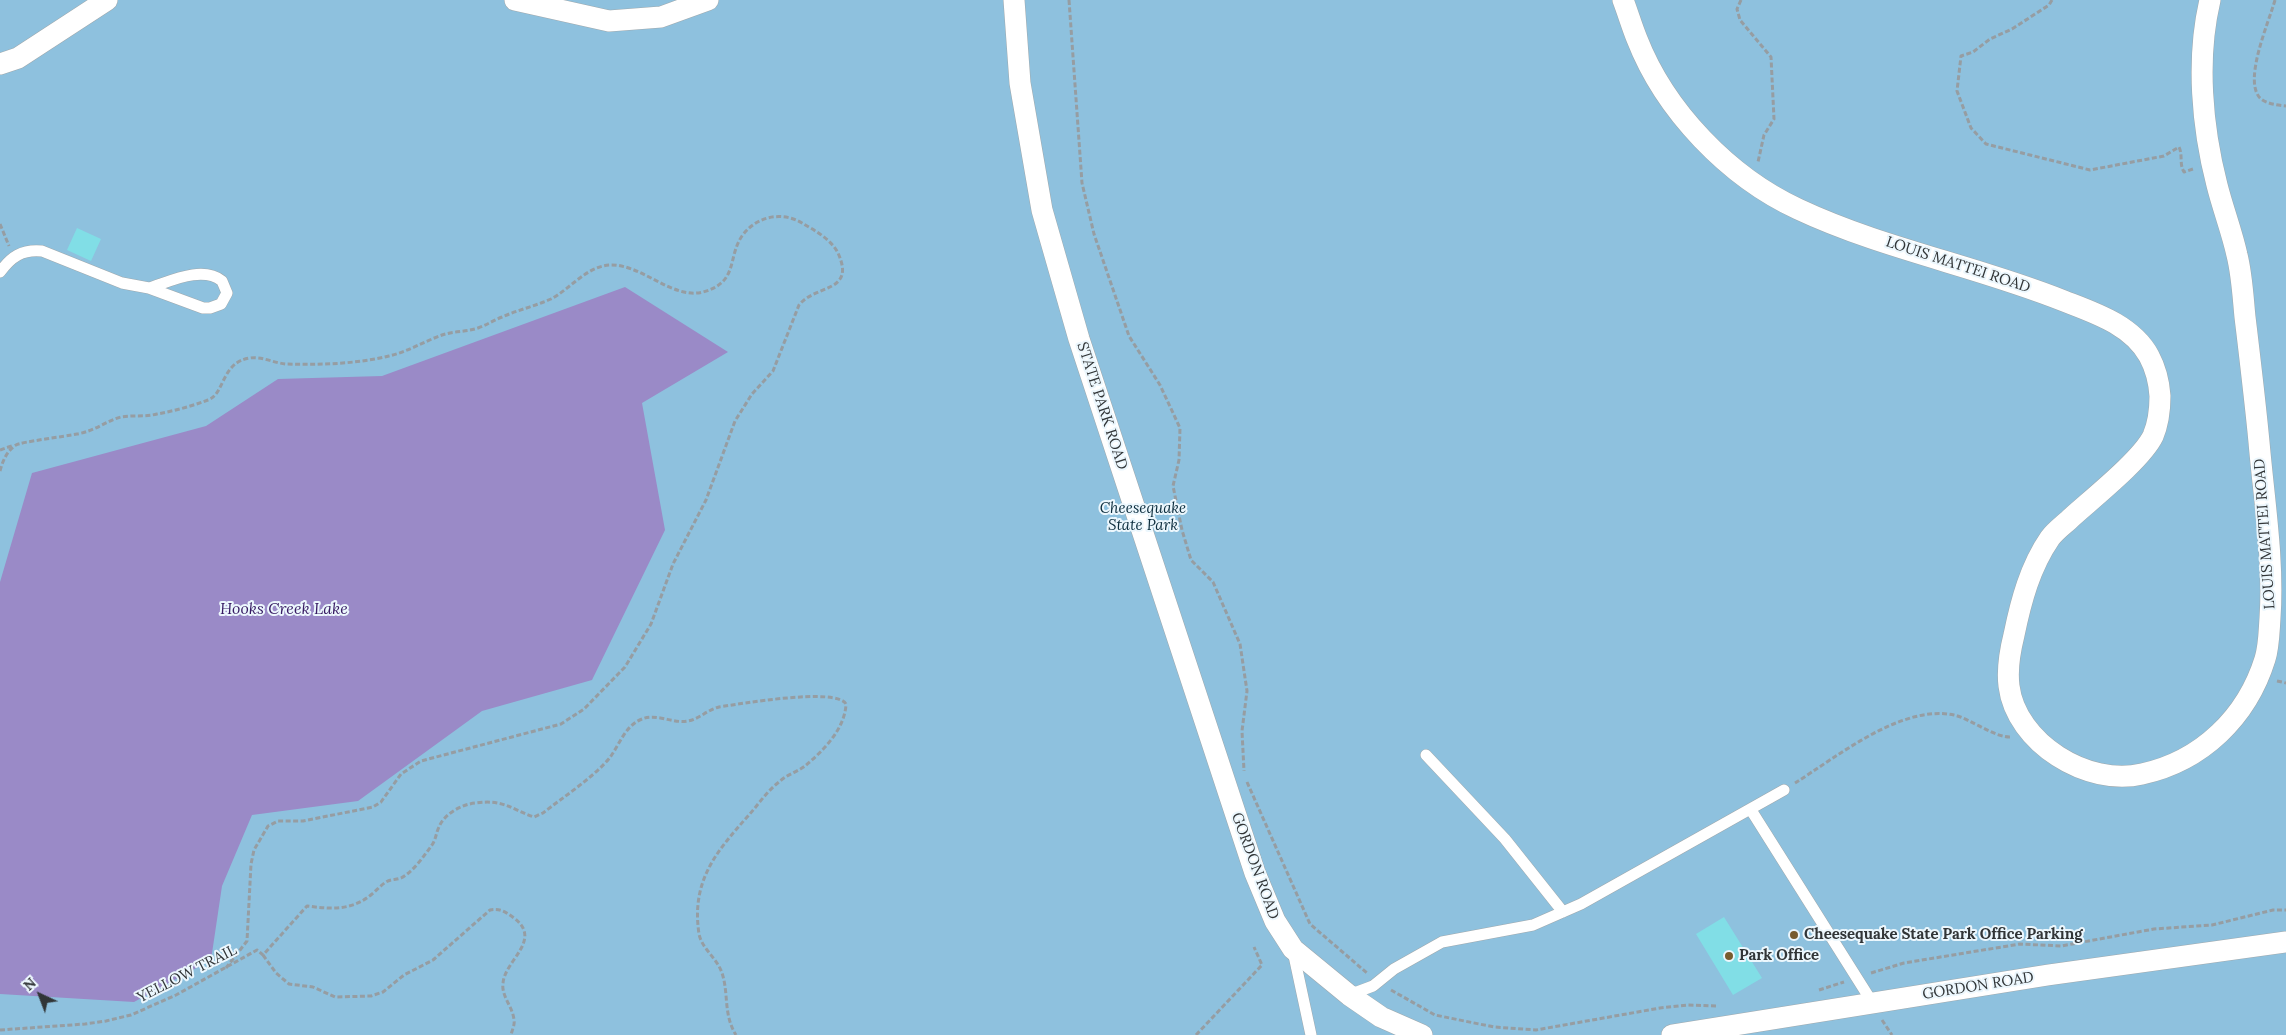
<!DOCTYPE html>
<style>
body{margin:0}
#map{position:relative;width:2286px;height:1035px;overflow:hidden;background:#dfe9ef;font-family:Lora,serif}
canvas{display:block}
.north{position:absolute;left:15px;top:970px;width:50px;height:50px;-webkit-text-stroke:4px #ecf7fd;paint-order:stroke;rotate:317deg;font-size:14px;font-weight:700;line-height:20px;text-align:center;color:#313537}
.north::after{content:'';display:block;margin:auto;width:18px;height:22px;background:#313537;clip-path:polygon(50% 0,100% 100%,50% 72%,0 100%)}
</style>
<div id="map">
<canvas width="2286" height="1035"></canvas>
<div class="north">N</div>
</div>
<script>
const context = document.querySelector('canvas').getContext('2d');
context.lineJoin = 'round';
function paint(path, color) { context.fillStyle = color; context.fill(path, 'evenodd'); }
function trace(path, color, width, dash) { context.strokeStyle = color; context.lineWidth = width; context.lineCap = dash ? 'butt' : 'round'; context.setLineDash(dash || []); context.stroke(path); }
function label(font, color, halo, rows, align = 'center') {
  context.font = font + ' Lora,serif'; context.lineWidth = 4; context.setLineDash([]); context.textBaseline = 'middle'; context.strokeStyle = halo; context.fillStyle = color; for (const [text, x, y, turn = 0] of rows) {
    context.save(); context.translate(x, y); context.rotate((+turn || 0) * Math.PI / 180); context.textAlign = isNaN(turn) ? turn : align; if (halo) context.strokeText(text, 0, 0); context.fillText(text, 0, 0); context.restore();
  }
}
const green = new Path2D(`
 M0,0H2286V1035H0Z`);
const water = new Path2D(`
 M625,287L728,352L642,403L665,530L592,680L482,711L358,801L252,815L222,886L211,960L134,1002L0,994V582L32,473L206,426L278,379L382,376Z`);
const building = new Path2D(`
 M77,228L101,239L91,261L67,250Z
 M1724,917L1762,978L1733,995L1696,934Z`);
const path = new Path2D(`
 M1069,0L1082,183L1094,234L1129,336L1160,385L1180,428L1179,460L1173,486L1182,530L1191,560L1213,582L1240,644L1247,691L1242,731L1244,771
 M1741,0L1737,9L1740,20L1771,57L1774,119L1764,135L1758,162
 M2052,0L2049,5L2012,29L1990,39L1973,52L1961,56L1957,91L1971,128L1986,144L2090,170L2164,156L2179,147C2183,155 2179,164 2184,172L2193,169
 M2275,0C2269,22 2243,80 2260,98C2266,104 2278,105 2286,106
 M0,224L9,246
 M0,450L14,445
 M0,471C3,460 7,451 16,445C20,442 68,436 77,434C95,431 106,421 121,417C133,415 145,417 157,414C174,411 192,406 208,400C225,394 221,362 250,358C261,356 274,363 286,364C320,365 356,364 389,356C407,352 425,341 442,335C454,331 466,332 478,328C487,325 494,320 502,317C518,310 535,306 551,299C570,289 586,267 609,265C641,263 672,300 703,292C739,282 727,258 742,236C756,216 782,211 802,223C814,230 831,239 838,253C856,293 816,284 799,305L773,371L752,394L735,421L706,500L673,564L651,624L625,667L584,709L561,724L421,761L401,774L381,802L373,807L303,821H278L268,826L254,850L251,864L247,941L226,968
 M2277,681L2286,683
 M1247,782L1310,924L1367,973
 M1795,783C1837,757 1901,704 1954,715C1971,719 1995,738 2011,737
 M263,955L276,973L289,984L313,987L335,997L371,996L383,992L404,975L433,960L490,910C500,908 506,912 514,918C543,940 505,960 503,983C501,996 513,1007 514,1020C515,1025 512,1030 511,1035
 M1871,973L1904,963L2020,944L2061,946L2154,929L2212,925L2273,910H2286
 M1391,990L1435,1015L1494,1027L1536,1030L1660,1008L1688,1005L1717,1006
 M1819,990L1844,982
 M1882,1020L1892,1035
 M0,1030L85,1024L106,1021L131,1015L176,995L257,950L263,955L307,906C331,909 352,911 372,894C377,890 381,885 386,882C391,879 396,880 401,878C413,872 424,856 432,845C436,839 436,833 439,827C444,814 462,804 476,803C503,799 511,809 534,817L543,813C562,798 597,775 611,756C620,743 626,725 642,719C657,713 673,724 688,721C699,719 707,710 719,707C739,704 837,687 846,704C845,729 823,751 805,766C797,772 786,775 779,782C767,791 758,805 748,816C716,852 691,881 699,934C702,949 717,958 722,973C729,994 723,1014 736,1035
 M1196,1035L1262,965L1254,947`);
const lane = new Path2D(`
 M0,272C11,257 22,249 42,251L122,283L149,288L203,308H210L221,304L227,293L222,281C202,265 169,282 149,288
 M1426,755L1505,839L1563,912
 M1751,810L1872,1002
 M1293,951L1311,1035
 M1349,995L1373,986L1394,969L1442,942L1533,925L1581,904L1784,790`);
const street = new Path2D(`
 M515,0L609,21L661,17L708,0
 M1014,0L1020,83L1042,210L1079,339L1255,873L1275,921L1293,949L1349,995L1381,1017L1422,1035
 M1623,0C1628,13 1632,27 1637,39C1665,111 1729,177 1798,209C1883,249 1977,266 2064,301C2095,313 2132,325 2149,356C2156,369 2159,381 2160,396C2160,410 2159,422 2153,436C2142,459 2093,498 2072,517C2065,524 2056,530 2050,538C2030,567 2021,601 2014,635C2010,651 2007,670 2009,686C2016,743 2088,787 2142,774C2202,761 2247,717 2265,659C2269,646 2269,632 2270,618C2274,560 2264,500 2259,442C2255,400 2250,359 2245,317C2243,297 2242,275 2237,255C2232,232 2223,209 2217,185C2202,127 2196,59 2210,0
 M0,64L18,58L107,0
 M1672,1035L2048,975L2286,942`);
const markers = [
 [1794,935,5,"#785c2f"],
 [1729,956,5,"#785c2f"]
];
const streetNames = [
 ["LOUIS MATTEI ROAD",1958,265,18],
 ["STATE PARK ROAD",1102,406,72],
 ["LOUIS MATTEI ROAD",2265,534,-94],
 ["GORDON ROAD",1255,866,70],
 ["YELLOW TRAIL",187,974,-27],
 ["GORDON ROAD",1978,986,-9]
];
const parkNames = [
 ["Cheesequake",1143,509],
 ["State Park",1143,526]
];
const poiNames = [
 ["Cheesequake State Park Office Parking",1804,935],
 ["Park Office",1739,956]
];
const waterNames = [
 ["Hooks Creek Lake",284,609]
];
paint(green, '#8ec1de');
paint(water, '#9a8ac7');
paint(building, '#81dee6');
trace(lane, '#9fa9ae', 12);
trace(street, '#9fa9ae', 22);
trace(path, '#969da2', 3, [5, 2.5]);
trace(lane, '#fff', 11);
trace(street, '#fff', 21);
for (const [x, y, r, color] of markers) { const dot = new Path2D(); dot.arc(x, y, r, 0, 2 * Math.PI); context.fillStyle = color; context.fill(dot); trace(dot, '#ecf7fd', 2); }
label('15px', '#313537', '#ecf7fd', streetNames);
label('italic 15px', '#0c2d3d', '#ecf7fd', parkNames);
label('bold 15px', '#313537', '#ecf7fd', poiNames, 'left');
label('italic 16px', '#371b63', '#ecf7fd', waterNames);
</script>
